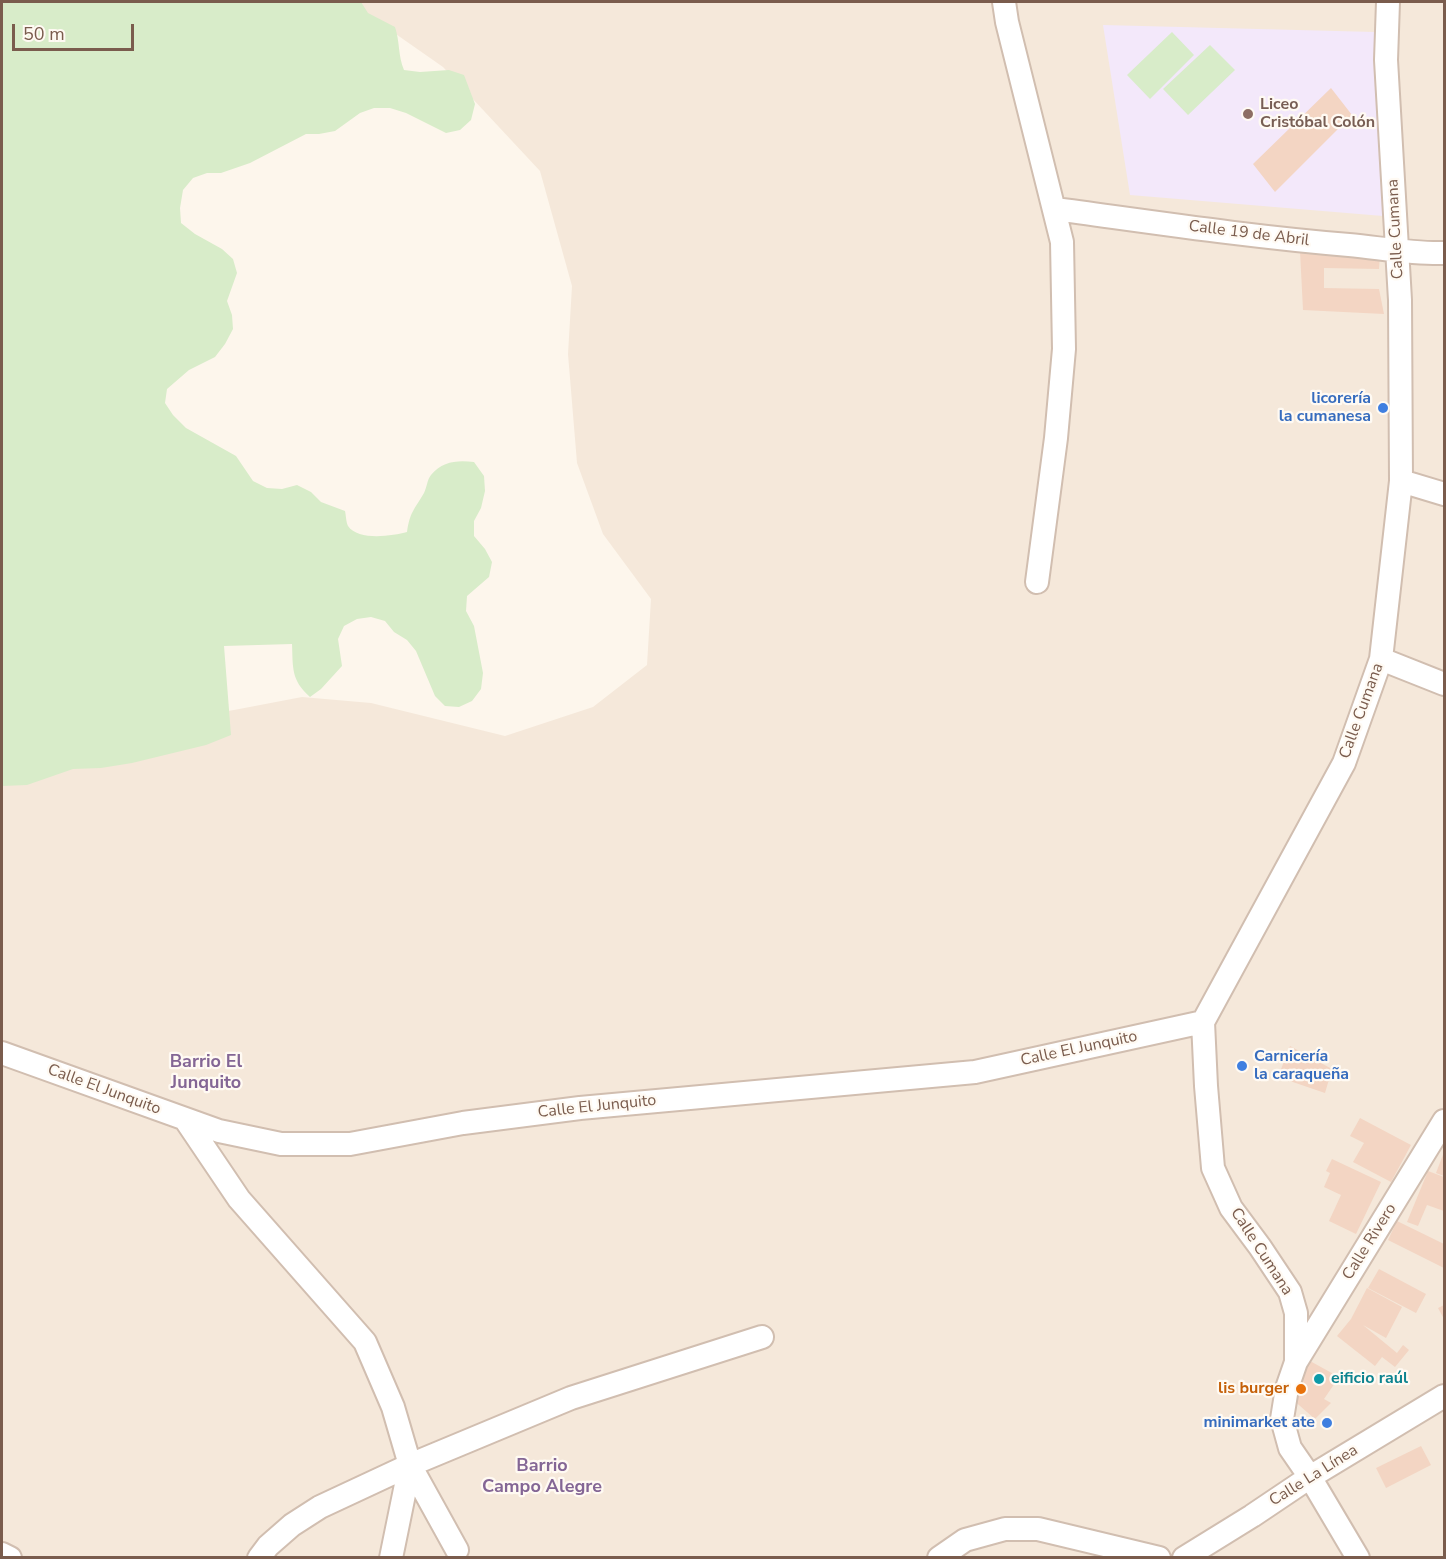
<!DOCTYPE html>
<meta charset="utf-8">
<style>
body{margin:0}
#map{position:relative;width:1446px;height:1559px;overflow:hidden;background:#fdf6ec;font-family:"Nunito Sans",sans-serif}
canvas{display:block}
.frame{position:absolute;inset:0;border:3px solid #7a5c4d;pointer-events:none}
.scale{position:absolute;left:12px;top:24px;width:122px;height:27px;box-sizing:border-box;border:3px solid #7a5c4d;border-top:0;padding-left:8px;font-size:18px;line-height:21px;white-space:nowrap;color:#7a5c4d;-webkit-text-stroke:4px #fffaf3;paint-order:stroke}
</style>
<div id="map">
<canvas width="1446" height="1559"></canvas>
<div class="frame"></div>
<div class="scale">50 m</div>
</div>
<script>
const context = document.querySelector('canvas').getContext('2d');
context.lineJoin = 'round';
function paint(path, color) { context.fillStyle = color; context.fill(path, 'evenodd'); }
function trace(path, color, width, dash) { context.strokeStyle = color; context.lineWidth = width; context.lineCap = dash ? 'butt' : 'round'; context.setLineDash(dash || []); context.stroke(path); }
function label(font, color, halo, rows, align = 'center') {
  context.font = font + ' "Nunito Sans",sans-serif'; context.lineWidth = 4.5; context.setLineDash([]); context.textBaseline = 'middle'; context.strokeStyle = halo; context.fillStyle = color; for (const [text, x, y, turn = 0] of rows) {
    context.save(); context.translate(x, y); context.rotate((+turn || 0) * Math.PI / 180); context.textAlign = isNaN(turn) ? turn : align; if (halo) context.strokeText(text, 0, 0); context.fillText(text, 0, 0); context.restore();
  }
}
const residential = new Path2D(`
 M350,2H1444V1557L2,1558V723L126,727L234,710L302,697L371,703L505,736L593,707L647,665L651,599L603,534L577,463L568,354L572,286L540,171L443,67Z`);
const education = new Path2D(`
 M1103,25L1375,32L1383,216L1130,195Z`);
const green = new Path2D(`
 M2,2H361L368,13L395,27C400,42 398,56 404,70L420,72L449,70L464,75L475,104L471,120L460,130L446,133L406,113L390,108H374L360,113L335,131L319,134H306L250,163L221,173H207L193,178L183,190L180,208L181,223L195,234L222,249L233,259L237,273L227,301L232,315L233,329L225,344L215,357L189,370L167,389L165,403L173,415L186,428L236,456L253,481L267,488L282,489L297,485L311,492L321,502L345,511C346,515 346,522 348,526C358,541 392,536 407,532C410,512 414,510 424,493C427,487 427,480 431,475C442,461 458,460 474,462L484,476L485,491L481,508L474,521V536L485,549L492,562L489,577L467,596L466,611L474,626L483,673L481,689L472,701L459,707L445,706L435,696L416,651L407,640L394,632L385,621L371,617L357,619L344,626L338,639L342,666L321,689L310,697C291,680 293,668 292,644L224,646L231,735L206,745L132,763L101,768L73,769L27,785L2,786Z
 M1172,32L1194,55L1150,99L1127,75Z
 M1210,45L1235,70L1188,115L1163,89Z`);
const building = new Path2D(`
 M1331,88L1352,115L1275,192L1253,164Z
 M1300,251L1380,255L1379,269L1324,268V288L1379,289L1384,314L1303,310Z
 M1290,1046L1332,1069L1325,1093L1278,1077Z
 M1360,1118L1411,1145L1391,1182L1353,1162L1364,1143L1350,1136Z
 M1444,1152V1176L1436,1173Z
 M1332,1159L1381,1182L1356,1234L1329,1221L1341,1195L1324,1187L1330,1173L1326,1171Z
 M1428,1171L1444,1177V1211L1427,1205L1418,1226L1407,1222Z
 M1397,1221L1444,1244V1268L1388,1240Z
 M1379,1269L1426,1294L1416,1313L1368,1288Z
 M1367,1288L1402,1307L1386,1338L1363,1325L1397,1353L1403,1345L1409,1350L1395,1367L1382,1357L1375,1366L1337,1336L1351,1319Z
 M1444,1305V1319L1438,1308Z
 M1310,1361L1339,1377L1324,1399L1331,1403L1315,1419L1292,1399Z
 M1421,1446L1431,1465L1386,1488L1376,1468Z`);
const minor = new Path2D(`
 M1004,2L1007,22L1062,242L1064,349L1056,438L1037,582
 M1055,209C1152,222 1251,237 1349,245C1381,248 1413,254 1444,253
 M1401,481L1444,494
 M1381,659L1444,684
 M2,1053L219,1131L281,1144H350L463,1123L580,1108L975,1072L1203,1022
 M185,1119L239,1199L365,1342L393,1407L410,1465L391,1558
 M1296,1362V1313L1290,1292L1260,1247L1231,1208L1213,1168L1206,1086L1203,1022L1344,763L1381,659L1401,481L1400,300L1386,60L1388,2
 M410,1465L457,1550
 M2,1554L10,1558
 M259,1558L268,1546L292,1525L320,1507L410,1465L571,1398L762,1337
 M939,1558L965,1540L1005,1529H1038L1159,1558
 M1184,1558L1252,1516L1310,1477L1444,1396
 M1358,1558L1310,1477L1290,1448L1282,1419L1287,1388L1296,1362L1444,1121`);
const markers = [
 [1248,114,6,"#8d6e63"],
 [1383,408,6,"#3f7fe0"],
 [1242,1066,6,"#3f7fe0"],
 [1319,1379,6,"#0f9aa8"],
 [1301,1389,6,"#e8710a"],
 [1327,1423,6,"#3f7fe0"]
];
const educationNames = [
 ["Liceo",1260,105],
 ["Cristóbal Colón",1260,123]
];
const streetNames = [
 ["Calle Cumana",1396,229,-93],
 ["Calle 19 de Abril",1249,234,7],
 ["Calle Cumana",1362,711,-70],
 ["Calle El Junquito",1079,1049,-12],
 ["Calle El Junquito",104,1090,20],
 ["Calle El Junquito",597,1107,-6],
 ["Calle Rivero",1370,1242,-58],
 ["Calle Cumana",1261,1252,57],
 ["Calle La Línea",1314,1476,-32]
];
const shopNames = [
 ["licorería",1371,399],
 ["la cumanesa",1371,417],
 ["Carnicería",1254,1057,"left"],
 ["la caraqueña",1254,1075,"left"],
 ["minimarket ate",1315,1423]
];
const cultureNames = [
 ["eificio raúl",1331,1379]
];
const foodNames = [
 ["lis burger",1289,1389]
];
const neighbourhoodNames = [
 ["Barrio El",206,1063],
 ["Junquito",206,1084],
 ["Barrio",542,1467],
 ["Campo Alegre",542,1488]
];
paint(residential, '#f5e8da');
paint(education, '#f3e8fa');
paint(green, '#d8ecc9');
paint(building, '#f3d5c3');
trace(minor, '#d1beb0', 26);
trace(minor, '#fff', 22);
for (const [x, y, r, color] of markers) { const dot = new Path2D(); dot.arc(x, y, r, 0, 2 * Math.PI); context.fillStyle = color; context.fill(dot); trace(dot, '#fffaf3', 2); }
label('bold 16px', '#785e54', '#fffaf3', educationNames, 'left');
label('16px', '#7a5c4d', '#fffaf3', streetNames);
label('bold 16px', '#366cbe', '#fffaf3', shopNames, 'right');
label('bold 16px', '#0d838f', '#fffaf3', cultureNames, 'left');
label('bold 16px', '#c56008', '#fffaf3', foodNames, 'right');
label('bold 18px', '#846695', '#fffaf3', neighbourhoodNames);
</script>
